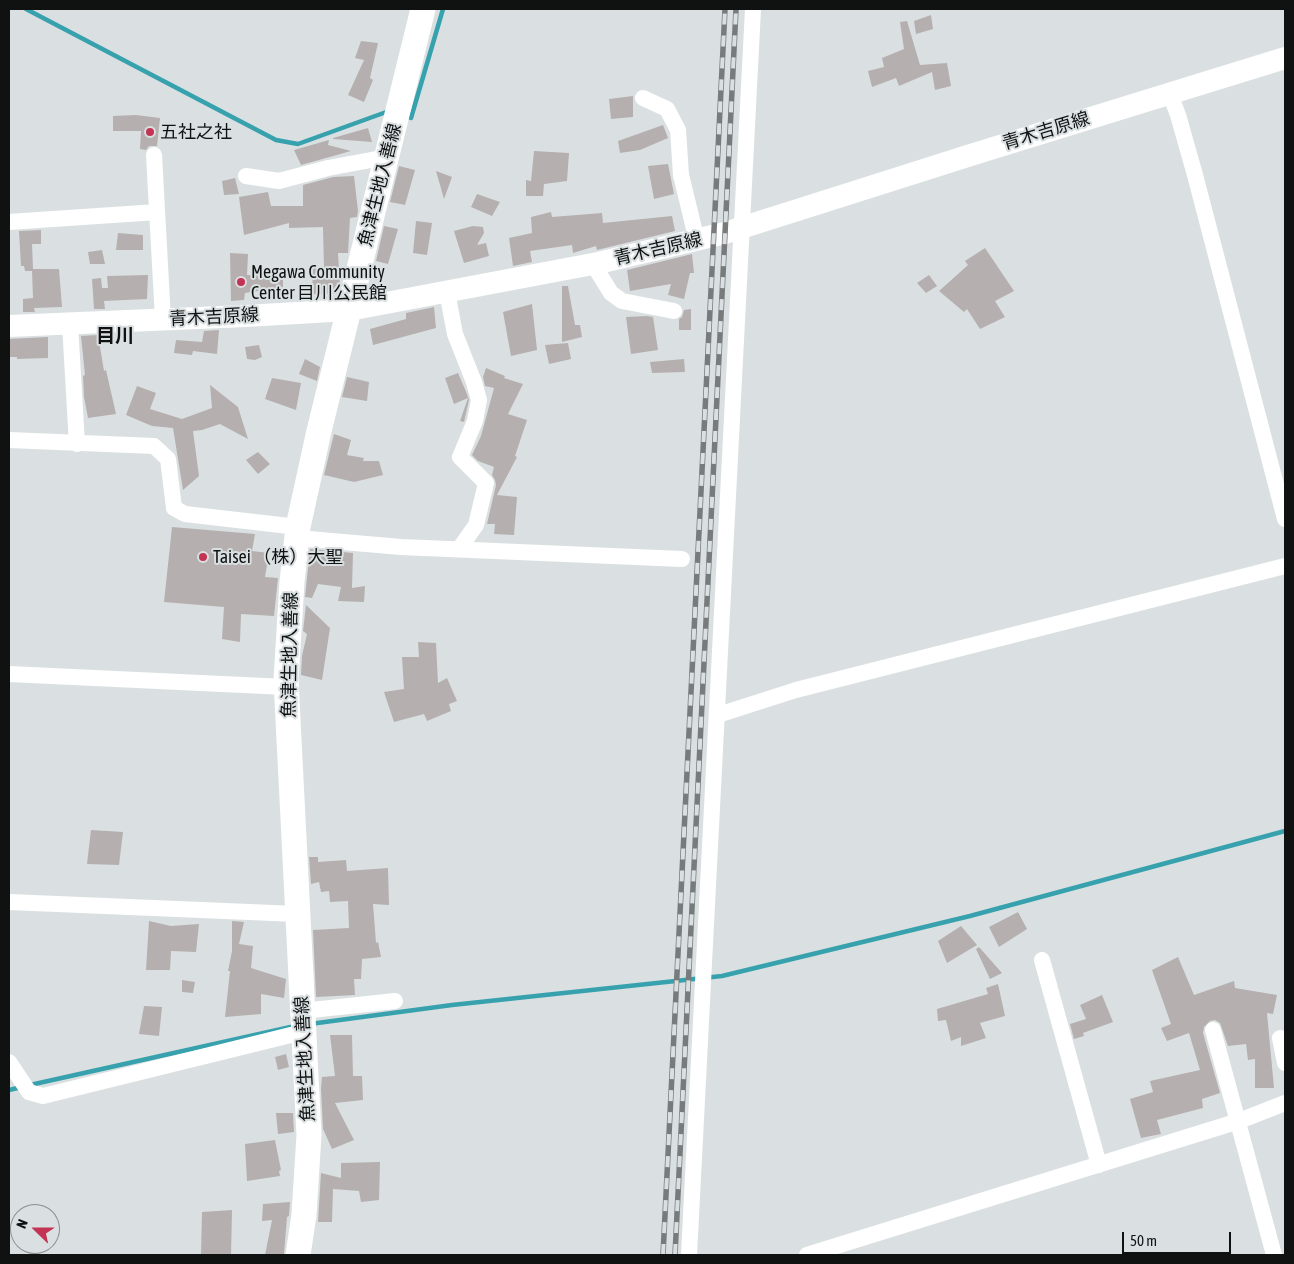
<!DOCTYPE html>
<meta charset="utf-8">
<style>
body{margin:0}
#map{position:relative;width:1294px;height:1264px;overflow:hidden;background:#dae0e1;font-family:"Asap Condensed",sans-serif}
canvas{display:block}
.frame{position:absolute;inset:0;border:10px solid #101212;pointer-events:none}
.north{position:absolute;left:10px;top:1204px;width:50px;height:50px;box-sizing:border-box;background:#dae0e1;border:1px solid #898e8e;border-radius:50%;rotate:292deg;font-size:14px;font-weight:700;line-height:20px;text-align:center;color:#101212}
.north::after{content:'';display:block;margin:auto;width:18px;height:22px;background:#c33353;clip-path:polygon(50% 0,100% 100%,50% 72%,0 100%)}
.scale{position:absolute;left:1122px;top:1232px;width:109px;height:22px;box-sizing:border-box;border:2px solid #101212;border-top:0;padding-left:6px;font-size:15px;line-height:18px;white-space:nowrap;color:#101212;-webkit-text-stroke:4px #dae0e1;paint-order:stroke}
</style>
<div id="map">
<canvas width="1294" height="1264"></canvas>
<div class="frame"></div>
<div class="north">N</div>
<div class="scale">50 m</div>
</div>
<script>
const context = document.querySelector('canvas').getContext('2d');
context.lineJoin = 'round';
function trace(path, color, width, dash) { context.strokeStyle = color; context.lineWidth = width; context.lineCap = dash ? 'butt' : 'round'; context.setLineDash(dash || []); context.stroke(path); }
function paint(path, color) { context.fillStyle = color; context.fill(path, 'evenodd'); }
function label(font, color, halo, rows, align = 'center') {
  context.font = font + ' "Asap Condensed","Noto Sans JP",sans-serif'; context.lineWidth = 4; context.setLineDash([]); context.textBaseline = 'middle'; context.strokeStyle = halo; context.fillStyle = color; for (const [text, x, y, turn = 0] of rows) {
    context.save(); context.translate(x, y); context.rotate((+turn || 0) * Math.PI / 180); context.textAlign = isNaN(turn) ? turn : align; if (halo) context.strokeText(text, 0, 0); context.fillText(text, 0, 0); context.restore();
  }
}
const stream = new Path2D(`
 M26,9L276,140L298,144L389,111
 M404,115L411,118L443,9
 M310,1024L452,1005L722,976L970,916L1285,831
 M30,1085L295,1026
 M9,1090L22,1087`);
const building = new Path2D(`
 M931,15L933,29L916,34L914,21Z
 M907,21L920,65L947,63L951,86L935,90L932,72L899,86L896,78L872,87L868,71L884,67L882,58L904,49L900,22Z
 M361,41L378,43L370,78L373,80L364,102L348,95L364,60L355,58Z
 M633,96V117L611,119L609,99Z
 M136,115L160,118L157,146H149L146,150L140,149L141,131H113V116Z
 M663,125L668,138L640,150L620,153L618,141Z
 M368,128L372,142L333,139V138Z
 M329,140L328,145L351,151L301,165L294,150Z
 M534,151L569,153L567,181L544,184L543,196H526V180L531,181Z
 M668,164L674,194L654,199L648,166Z
 M399,166L415,170L405,205L390,202Z
 M436,171L452,177L444,199Z
 M354,176L358,211L357,217L350,218L348,253H338L340,286L338,294H312L313,268H324L323,227L289,228V223L244,235L239,197L268,192L271,206H303V185L333,177Z
 M235,178L239,194L224,195L222,181Z
 M477,194L500,202L492,216L471,207Z
 M551,212L552,217L602,213L603,223L672,216L675,231L597,250L596,246L573,253L572,245L530,251L532,262L513,266L509,238L532,233L531,217Z
 M416,221L432,223L427,255L413,253Z
 M384,226L398,229L388,264L376,261Z
 M473,226L483,227L484,233L477,245L486,243L489,256L464,263L454,231Z
 M41,230V244H32L33,269H59L62,307L34,308L35,312H23V299L33,298L32,271H25L24,266H21L19,231Z
 M118,233L143,235V250H116Z
 M985,248L1014,291L995,301L1005,317L980,329L967,309L964,312L939,291L968,265L965,261Z
 M102,250L105,264H90L88,252Z
 M230,253L248,254L247,275H271V269L283,270V287L245,293L244,300L231,301Z
 M692,254L694,273H690L684,299L668,295L671,284L630,291L627,270Z
 M148,275L147,299L104,301L105,309H94L92,279L101,278L102,288H108L107,276Z
 M929,275L937,286L926,293L917,283Z
 M562,286H568L575,325H580L582,337L562,342Z
 M532,304L537,350L511,356L503,312Z
 M434,307L436,328L373,345L370,329L406,319V313Z
 M691,309V330H679V319L682,317L684,310Z
 M647,316L653,317L658,350L631,354L626,317Z
 M219,330L217,354L193,351L192,355L174,353L176,340L202,342L204,331Z
 M98,335L104,371L106,370L116,414L88,418L84,397L83,376L85,375L81,336Z
 M48,337V358L17,359V357H9V339Z
 M568,343L571,359L549,364L545,345Z
 M259,345L262,357L255,360L247,359L245,347Z
 M305,359L320,367L317,381L299,374Z
 M684,359L685,372L652,373L650,362Z
 M486,368L505,376L504,378L523,384L508,414L527,420L515,456L517,457L497,495L517,497L514,535L494,534L495,524H487L496,485L495,480L492,475L494,467L478,461L472,455L481,436L494,388L485,386L483,377Z
 M458,373L467,394L469,400L464,422L460,421L468,398L454,404L445,378Z
 M347,377L369,382L367,401L342,397Z
 M272,378L301,383L296,410L265,399Z
 M210,385L238,407L248,439L220,424L202,430L193,431L199,476L183,490L173,428L152,426L126,415L137,386L156,393L150,409L182,419L212,408Z
 M334,434L351,440L347,455L364,458L363,461H379L383,475L354,482L324,475Z
 M258,452L270,464L258,474L246,460Z
 M172,527L255,534L252,551L269,553L265,577L278,578L274,616L241,614L240,642L222,639L224,607L164,602Z
 M310,549L353,553L352,588L365,586L364,602L338,601L341,587L318,584L312,598L305,597Z
 M306,605L330,628L322,680L301,675L302,656L307,634L303,631Z
 M418,642L436,643L438,683L447,678L457,701L449,704L451,711L427,721L424,714L394,722L384,692L404,689L402,657H419Z
 M91,830L123,832L119,865L87,864Z
 M309,857H318V862L346,860L347,871L388,868L389,905L373,904L376,943L378,942L381,957L362,959L361,979H354L355,995L316,997L313,930L349,928L348,901L330,902L329,891L321,892L319,882L311,884Z
 M1018,912L1027,929L999,947L989,927Z
 M149,921L171,926L199,924L196,952L171,951L170,970H146Z
 M232,921L244,922L239,944L253,946L251,968L286,979L284,998L261,994V1014L225,1017L230,971H228L232,951Z
 M961,926L977,945L947,963L938,941Z
 M979,947L1002,973L990,979L976,949Z
 M1178,957L1194,995L1234,981L1235,988L1277,995L1273,1014L1267,1013L1274,1088H1255V1059L1248,1060L1246,1044L1228,1046L1220,1023L1215,1020L1210,1021L1204,1027L1203,1033L1220,1093L1202,1099L1203,1108L1157,1120L1161,1134L1141,1138L1130,1099L1153,1092L1150,1081L1200,1070L1189,1033L1167,1041L1161,1028L1171,1024L1152,970Z
 M182,980L195,982L193,993L182,992Z
 M998,984L1005,1016L980,1023L986,1038L961,1046V1037L951,1041L946,1020L938,1021L937,1009L988,994L986,988Z
 M1102,995L1113,1022L1083,1033L1084,1036L1074,1039L1070,1024L1086,1019L1080,1005Z
 M144,1006L162,1007L159,1036L139,1034Z
 M330,1035H352L353,1076H362L363,1100L335,1103L354,1140L332,1149L323,1129L321,1089L322,1077L335,1076Z
 M286,1054L289,1067L278,1070L275,1057Z
 M276,1113H293L294,1132L278,1134Z
 M275,1140L281,1170L279,1171L280,1176L247,1181L245,1144Z
 M380,1162L379,1200L361,1202L359,1191L333,1189L332,1222H318L321,1173L341,1178V1163Z
 M290,1202L289,1216L287,1217L284,1254L265,1255L272,1220L262,1221L263,1204Z
 M232,1210L231,1255H201L202,1212Z`);
const minor = new Path2D(`
 M1170,94L1178,115L1195,175L1285,519
 M643,98L667,109L678,130L681,175L697,241
 M154,155L163,320
 M246,176L279,181L328,168L387,157
 M9,222L157,212
 M593,264L611,293L622,301L674,311
 M447,292L455,334L474,382L479,400L475,421L460,457L486,483L476,525L459,549
 M70,324L77,444
 M9,440L154,446L168,459L174,508L185,514L298,527
 M297,538L401,547L682,559
 M9,674L286,687
 M718,715L796,690L1285,566
 M9,902L297,914
 M1042,960L1099,1165
 M302,1011L395,1001
 M1213,1030L1274,1255
 M1280,1038L1285,1063
 M9,1062L29,1092L43,1096L303,1032
 M689,1255L753,9
 M807,1255L1239,1121L1285,1103`);
const secondary = new Path2D(`
 M9,326L245,316L349,310L598,263L725,233L974,154L1285,58`);
const primary = new Path2D(`
 M298,1255L304,1215L309,1135L286,680L292,582L298,527L319,431L423,9`);
const rail = new Path2D(`
 M663,1255L725,9
 M675,1255L736,9`);
const markers = [
 [150,132,5,"#c33353"],
 [241,282,5,"#c33353"],
 [203,557,5,"#c33353"]
];
const streetNames = [
 ["青木吉原線",1046,131,-17],
 ["魚津生地入善線",380,185,-76],
 ["青木吉原線",658,249,-13],
 ["青木吉原線",214,317,-3],
 ["魚津生地入善線",290,655,-89],
 ["魚津生地入善線",305,1059,-93]
];
const poiNames = [
 ["五社之社",160,132],
 ["Megawa Community",251,272],
 ["Center 目川公民館",251,293],
 ["Taisei （株）大聖",213,557]
];
const neighbourhoodNames = [
 ["目川",115,336]
];
trace(stream, '#37a2ad', 4.5);
paint(building, '#b5afaf');
trace(minor, '#fff', 16);
trace(secondary, '#fff', 22);
trace(primary, '#fff', 25);
trace(rail, '#777b7b', 5.5);
trace(rail, '#dae0e1', 4, [11]);
for (const [x, y, r, color] of markers) { const dot = new Path2D(); dot.arc(x, y, r, 0, 2 * Math.PI); context.fillStyle = color; context.fill(dot); trace(dot, '#dae0e1', 2); }
label('18px', '#101212', '#dae0e1', streetNames);
label('18px', '#101212', '#dae0e1', poiNames, 'left');
label('bold 19px', '#101212', '#dae0e1', neighbourhoodNames);
</script>
